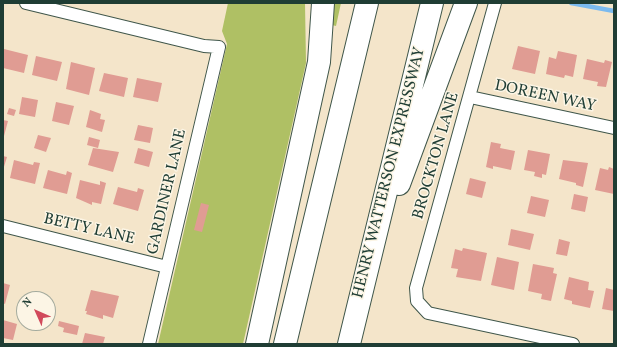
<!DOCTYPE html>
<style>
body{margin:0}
#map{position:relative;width:617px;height:347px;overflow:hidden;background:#f4e5ca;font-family:Vollkorn,serif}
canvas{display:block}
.frame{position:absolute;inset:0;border:4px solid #1f3d34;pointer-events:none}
.north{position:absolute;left:16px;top:291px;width:40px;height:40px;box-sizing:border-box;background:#fcf5e5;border:1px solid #a4ab9e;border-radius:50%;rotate:315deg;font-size:11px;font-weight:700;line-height:16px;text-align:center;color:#1f3d34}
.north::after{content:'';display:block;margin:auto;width:14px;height:18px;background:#d1495b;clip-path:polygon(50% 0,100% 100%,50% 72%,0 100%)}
</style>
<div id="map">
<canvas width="617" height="347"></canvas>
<div class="frame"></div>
<div class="north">N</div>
</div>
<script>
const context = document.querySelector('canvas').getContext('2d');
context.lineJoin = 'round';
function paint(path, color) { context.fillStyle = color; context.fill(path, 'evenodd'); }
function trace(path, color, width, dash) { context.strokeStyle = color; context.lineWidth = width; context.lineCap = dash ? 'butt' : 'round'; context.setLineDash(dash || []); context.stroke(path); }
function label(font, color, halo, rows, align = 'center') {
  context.font = font + ' Vollkorn,serif'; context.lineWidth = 3; context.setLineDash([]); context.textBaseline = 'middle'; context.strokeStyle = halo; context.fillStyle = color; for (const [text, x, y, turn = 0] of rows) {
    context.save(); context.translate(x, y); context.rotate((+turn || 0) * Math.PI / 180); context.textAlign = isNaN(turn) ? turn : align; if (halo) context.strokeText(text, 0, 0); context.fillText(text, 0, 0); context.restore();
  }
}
const green = new Path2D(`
 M228,3H305L306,63L243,344H158L227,44L222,31Z
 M333,3H341L336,26L332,25Z`);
const stream = new Path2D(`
 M571,3L614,11`);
const building = new Path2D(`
 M518,46L540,51L535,74L512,69Z
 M4,49L28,55L24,73L3,68Z
 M558,51L577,55L573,77L565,75L564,78L546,74L549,57L556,59Z
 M36,56L62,62L57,81L32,75Z
 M587,59L604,63L605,60L612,62L606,87L597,86L598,82L583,79Z
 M71,62L95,68L89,95L66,89Z
 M104,73L128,78L124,97L99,91Z
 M137,78L162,83L158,102L133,97Z
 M22,97L38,100L35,117L19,114Z
 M56,102L74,106L69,125L52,121Z
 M9,108L16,110L14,116L7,114Z
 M90,110L101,114L100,119L105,120L102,132L86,127Z
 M3,120L8,121L4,136H3Z
 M138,125L153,128L150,143L134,140Z
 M38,135L51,138L46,152L34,148Z
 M89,137L100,140L98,148L87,145Z
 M491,142L501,144L500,148L515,151L511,170L493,166V169L486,167Z
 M93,148L119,152L113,172L88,165Z
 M138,148L153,152L149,167L134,163Z
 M528,150L550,154L546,175L542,174V178L534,176L535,172L524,170Z
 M3,156L7,157L3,170Z
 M14,160L33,165L34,162L40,163L35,184L10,178Z
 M563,160L588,163L583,187L576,185V183L559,179Z
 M609,167L614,169V194L595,190L600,168L608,170Z
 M48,170L66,175L67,171L72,173L67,194L43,188Z
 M470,178L486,182L482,198L466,194Z
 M80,180L100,185V181L106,183L101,204L92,202V205L76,198Z
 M118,187L137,192L138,188L144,190L138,211L113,204Z
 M574,194L588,197L585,212L571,209Z
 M531,196L549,200L545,217L527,213Z
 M201,203L209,205L202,232L194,230Z
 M511,229L534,234L530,250L508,245Z
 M559,239L570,242L567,256L556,254Z
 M463,248L487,253L481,281L456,277L458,269L451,268L455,249L462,251Z
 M497,257L519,262L514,290L491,285Z
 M533,264L554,268L553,273L557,274L551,301L541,299L542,294L528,291Z
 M569,277L589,282L588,290L594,291L590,308L572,304V301L564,299Z
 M3,283L10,285L5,304L3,303Z
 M606,288L614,290V311L602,309Z
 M91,290L119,296L113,318L103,315V319L86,314L87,311H85Z
 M3,320L17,324L13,340L3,338Z
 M59,321L79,326L77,335L63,332L64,328L58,326Z
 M85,333L105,337L103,344H82Z`);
const street = new Path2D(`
 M26,3L204,46L219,47L149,344
 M495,3L416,288L417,301L428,313L573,344
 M470,97L614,128
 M3,226L167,267`);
const highway = new Path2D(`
 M399,184L466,3
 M257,344L319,62L323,3
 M285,344L367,3
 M349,344L432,3`);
const streetNames = [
 ["DOREEN WAY",545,97,12],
 ["BROCKTON LANE",437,156,-74],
 ["HENRY WATTERSON EXPRESSWAY",390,173,-76],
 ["GARDINER LANE",168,192,-77],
 ["BETTY LANE",89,230,13]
];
paint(green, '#afc064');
trace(stream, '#7bbaef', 4.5);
paint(building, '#e09c93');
trace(street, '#3f564a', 14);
trace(highway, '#3f564a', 24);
trace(street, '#fff', 12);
trace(highway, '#fff', 22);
label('16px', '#1f3d34', '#fcf5e5', streetNames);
</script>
